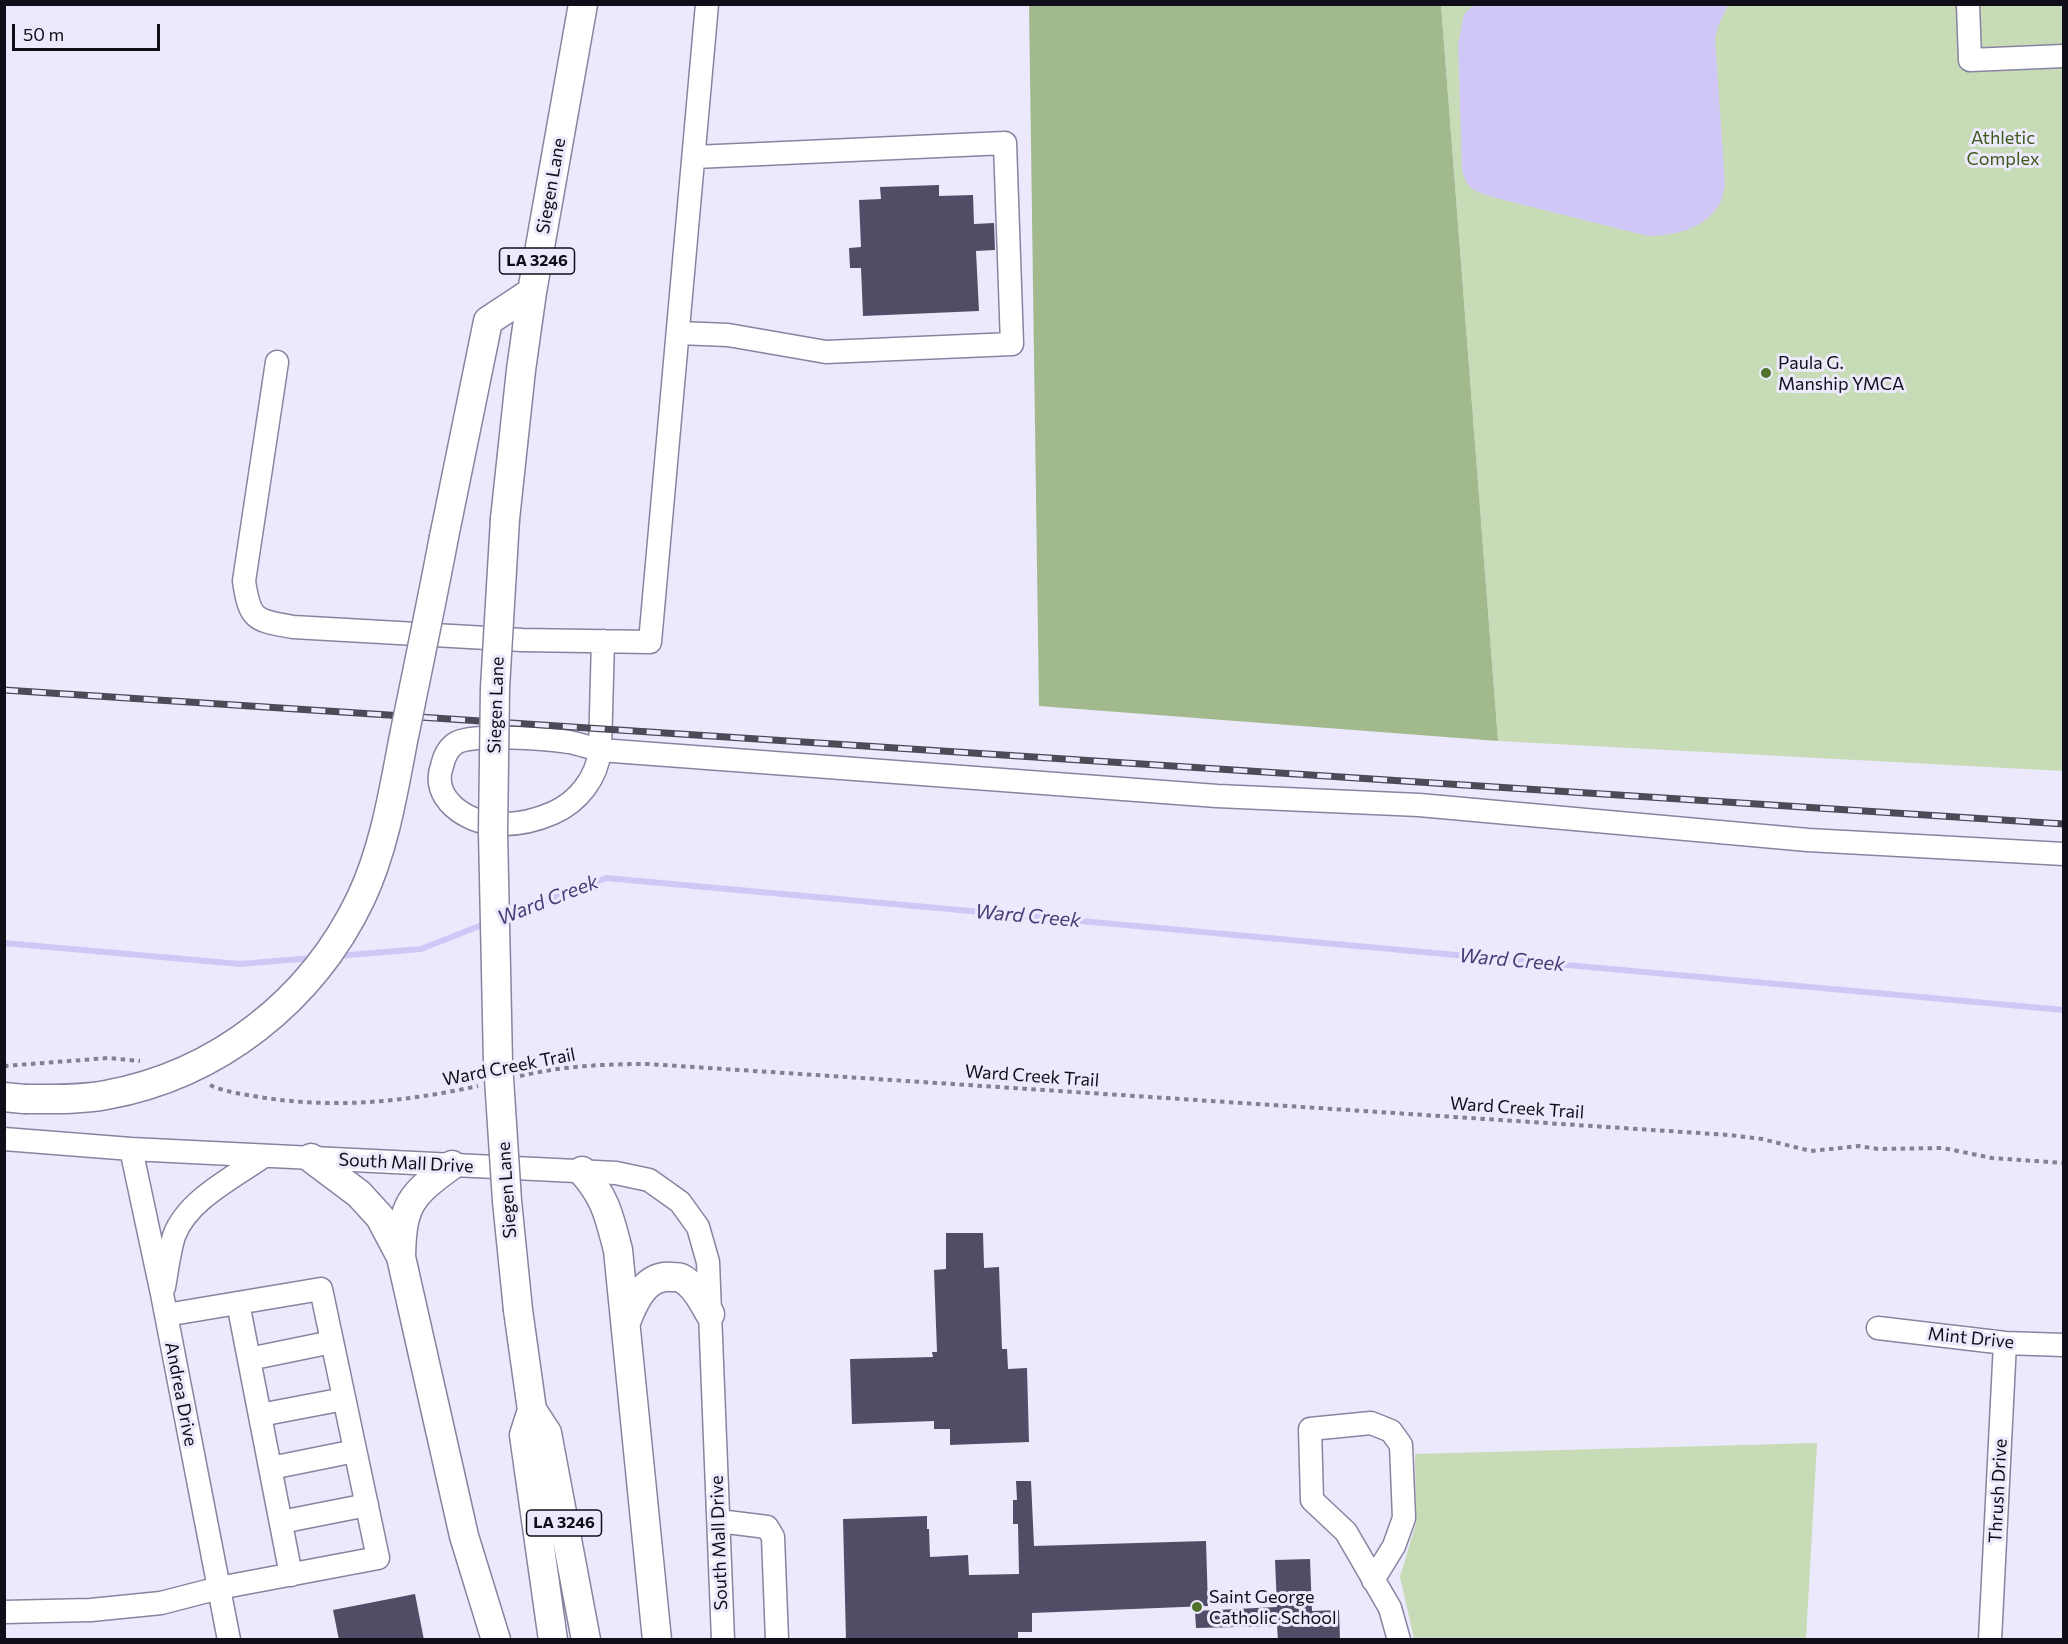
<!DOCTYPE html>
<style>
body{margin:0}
#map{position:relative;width:2068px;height:1644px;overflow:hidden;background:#ece9fc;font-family:Commissioner,sans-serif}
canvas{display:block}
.frame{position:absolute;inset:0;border:6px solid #100e19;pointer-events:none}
.scale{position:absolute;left:12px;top:24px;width:148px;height:27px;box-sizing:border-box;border:3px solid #100e19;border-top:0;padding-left:8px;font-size:18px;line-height:21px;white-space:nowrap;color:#100e19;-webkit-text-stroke:4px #ece9fc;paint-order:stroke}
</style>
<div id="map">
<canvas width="2068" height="1644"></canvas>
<div class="frame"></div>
<div class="scale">50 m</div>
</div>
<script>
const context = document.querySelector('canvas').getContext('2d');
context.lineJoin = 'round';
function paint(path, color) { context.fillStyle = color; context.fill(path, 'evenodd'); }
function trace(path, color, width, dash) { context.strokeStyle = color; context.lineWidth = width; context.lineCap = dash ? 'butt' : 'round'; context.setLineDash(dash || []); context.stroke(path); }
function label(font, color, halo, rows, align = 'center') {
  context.font = font + ' Commissioner,sans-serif'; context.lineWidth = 6; context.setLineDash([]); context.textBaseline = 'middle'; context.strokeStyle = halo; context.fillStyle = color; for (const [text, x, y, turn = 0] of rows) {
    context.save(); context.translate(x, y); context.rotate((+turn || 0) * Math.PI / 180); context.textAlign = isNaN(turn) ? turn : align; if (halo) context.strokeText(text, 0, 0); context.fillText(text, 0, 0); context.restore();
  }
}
const green = new Path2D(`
 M1441,5H2063V771L1498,741Z
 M1817,1443L1806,1639H1414L1400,1577L1416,1523L1415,1454Z`);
const forest = new Path2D(`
 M1029,5H1441L1498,741L1039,706Z`);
const water = new Path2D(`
 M1475,4L1728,5L1718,26L1715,39L1725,184C1724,190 1723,197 1720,203C1707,228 1674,236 1648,236L1496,198C1477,192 1467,191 1462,170L1458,44L1464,14Z`);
const stream = new Path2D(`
 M502,918L606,878L2064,1010
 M4,943L240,964L312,958
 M337,956L421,949L487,923`);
const building = new Path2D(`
 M939,185V196L973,195L974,224L994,223L995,250L976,251L979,311L863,316L861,268H850L849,248L861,247L859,200L881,199L880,187Z
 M946,1233H983L984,1268L999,1267L1002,1349H1007L1008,1369L1027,1368L1029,1442L950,1445V1429H934V1421L852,1424L850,1359L933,1357L932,1352H937L934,1270L946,1269Z
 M1016,1481H1031L1034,1546L1206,1541L1208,1606L1032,1613V1632H1018V1640H846L843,1519L927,1516V1529H929L930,1557L968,1555L969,1575L1019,1574L1018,1524H1013V1500H1017Z
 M1310,1559L1312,1611L1339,1610L1340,1640H1278L1277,1626L1196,1628L1195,1611L1277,1607L1275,1560Z
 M415,1594L424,1640H339L333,1610Z`);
const path = new Path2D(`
 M4,1066L108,1058L140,1061
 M520,1076C562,1066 604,1064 648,1064L1729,1135L1762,1139L1811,1151L1859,1146L1878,1149L1943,1148L1992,1158L2064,1163
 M210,1085C225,1092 242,1094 259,1097C334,1109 404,1102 478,1086`);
const minor = new Path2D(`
 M1968,4L1970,60L2064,56
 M679,333L728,335L826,352L1012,344L1005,143L695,157
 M277,362L244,581C250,621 255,620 293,627L522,640L650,642L707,4
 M603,641L600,750C597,778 578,802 553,813C535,821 514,825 495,824C466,822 430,798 442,766C444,757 448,748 456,743C472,733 548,739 569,742C580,744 590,748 600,750L1217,796L1419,805L1808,840L2064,854
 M4,1139L131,1149L616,1173L649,1180L680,1202L698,1227L708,1262L723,1640
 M131,1149L162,1294L229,1640
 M164,1287C167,1271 169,1252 174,1236C187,1200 234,1177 264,1156
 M238,1303L291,1575
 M1878,1328L2005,1343L2064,1345
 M249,1359L332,1342
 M260,1415L344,1399
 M271,1468L355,1451
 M719,1521L767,1527L773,1537L777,1640
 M281,1522L367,1505
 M1373,1580L1394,1546L1404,1518L1401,1445L1391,1431L1371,1423L1310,1429L1312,1500L1346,1532L1390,1608L1399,1640
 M4,1612L91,1610L161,1603L219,1588L378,1558L321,1289L166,1315
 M1990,1640L2005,1343`);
const major = new Path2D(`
 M505,519L521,370L532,292L583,4
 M444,537L488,321L532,292
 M4,1097L24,1099
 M311,1158L359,1194L380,1217L400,1255
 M452,1165C410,1195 402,1205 401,1257L464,1536L496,1640
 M582,1171C606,1198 609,1216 618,1250L657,1640
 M518,1310L532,1410L547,1433L586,1640
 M626,1322C634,1301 646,1274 672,1277C675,1277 679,1277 681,1278C695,1285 703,1302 710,1314
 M532,1410L524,1435L553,1640`);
const rail = new Path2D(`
 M4,690L2064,824`);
const majorBridge = new Path2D(`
 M505,519L495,688L493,832L498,1063L507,1201L518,1310
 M24,1099C51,1099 79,1100 106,1095C217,1075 312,1001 361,898C384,849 393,794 403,741C417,673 431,605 444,537`);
const markers = [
 [1766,373,6,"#50722a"],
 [1197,1607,6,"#50722a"]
];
const shields = [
 [537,261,75],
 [564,1523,75]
];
const shieldNames = [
 ["LA 3246",537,261],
 ["LA 3246",564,1523]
];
const parkNames = [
 ["Athletic",2003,138],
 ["Complex",2003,159]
];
const streetNames = [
 ["Siegen Lane",551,186,-80],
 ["Siegen Lane",496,705,-88],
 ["Ward Creek Trail",509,1067,-11],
 ["Ward Creek Trail",1032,1076,4],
 ["Ward Creek Trail",1517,1108,4],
 ["South Mall Drive",406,1163,3],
 ["Siegen Lane",507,1190,-94],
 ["Mint Drive",1971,1338,6],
 ["Andrea Drive",181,1394,79],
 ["Thrush Drive",1998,1491,-87],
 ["South Mall Drive",719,1543,-92]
];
const poiNames = [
 ["Paula G.",1778,363],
 ["Manship YMCA",1778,384],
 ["Saint George",1209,1597],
 ["Catholic School",1209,1618]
];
const waterNames = [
 ["Ward Creek",548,900,-21],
 ["Ward Creek",1028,916,5],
 ["Ward Creek",1512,960,5]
];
paint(green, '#c8dbb7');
paint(forest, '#a1b98d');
paint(water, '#d0c7f7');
trace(stream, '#d0c7f7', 6);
paint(building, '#524d67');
trace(minor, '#8883a0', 25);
trace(major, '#8883a0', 31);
trace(path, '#83808f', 4, [4.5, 4.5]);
trace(minor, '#fff', 22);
trace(major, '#fff', 28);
trace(rail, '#4c4a57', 7);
trace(rail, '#ece9fc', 4.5, [14]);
trace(majorBridge, '#8883a0', 31, []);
trace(majorBridge, '#fff', 28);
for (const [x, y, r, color] of markers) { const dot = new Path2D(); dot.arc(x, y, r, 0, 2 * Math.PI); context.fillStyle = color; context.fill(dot); trace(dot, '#ece9fc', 2); }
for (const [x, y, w] of shields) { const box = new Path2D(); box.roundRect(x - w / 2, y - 13, w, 26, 4.5); context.fillStyle = '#ece9fc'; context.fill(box); trace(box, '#100e19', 1.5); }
label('bold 16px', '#100e19', null, shieldNames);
label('18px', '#3c591a', '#ece9fc', parkNames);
label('18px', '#100e19', '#ece9fc', streetNames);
label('18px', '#100e19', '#ece9fc', poiNames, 'left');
label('italic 20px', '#4b3c77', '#ece9fc', waterNames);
</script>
